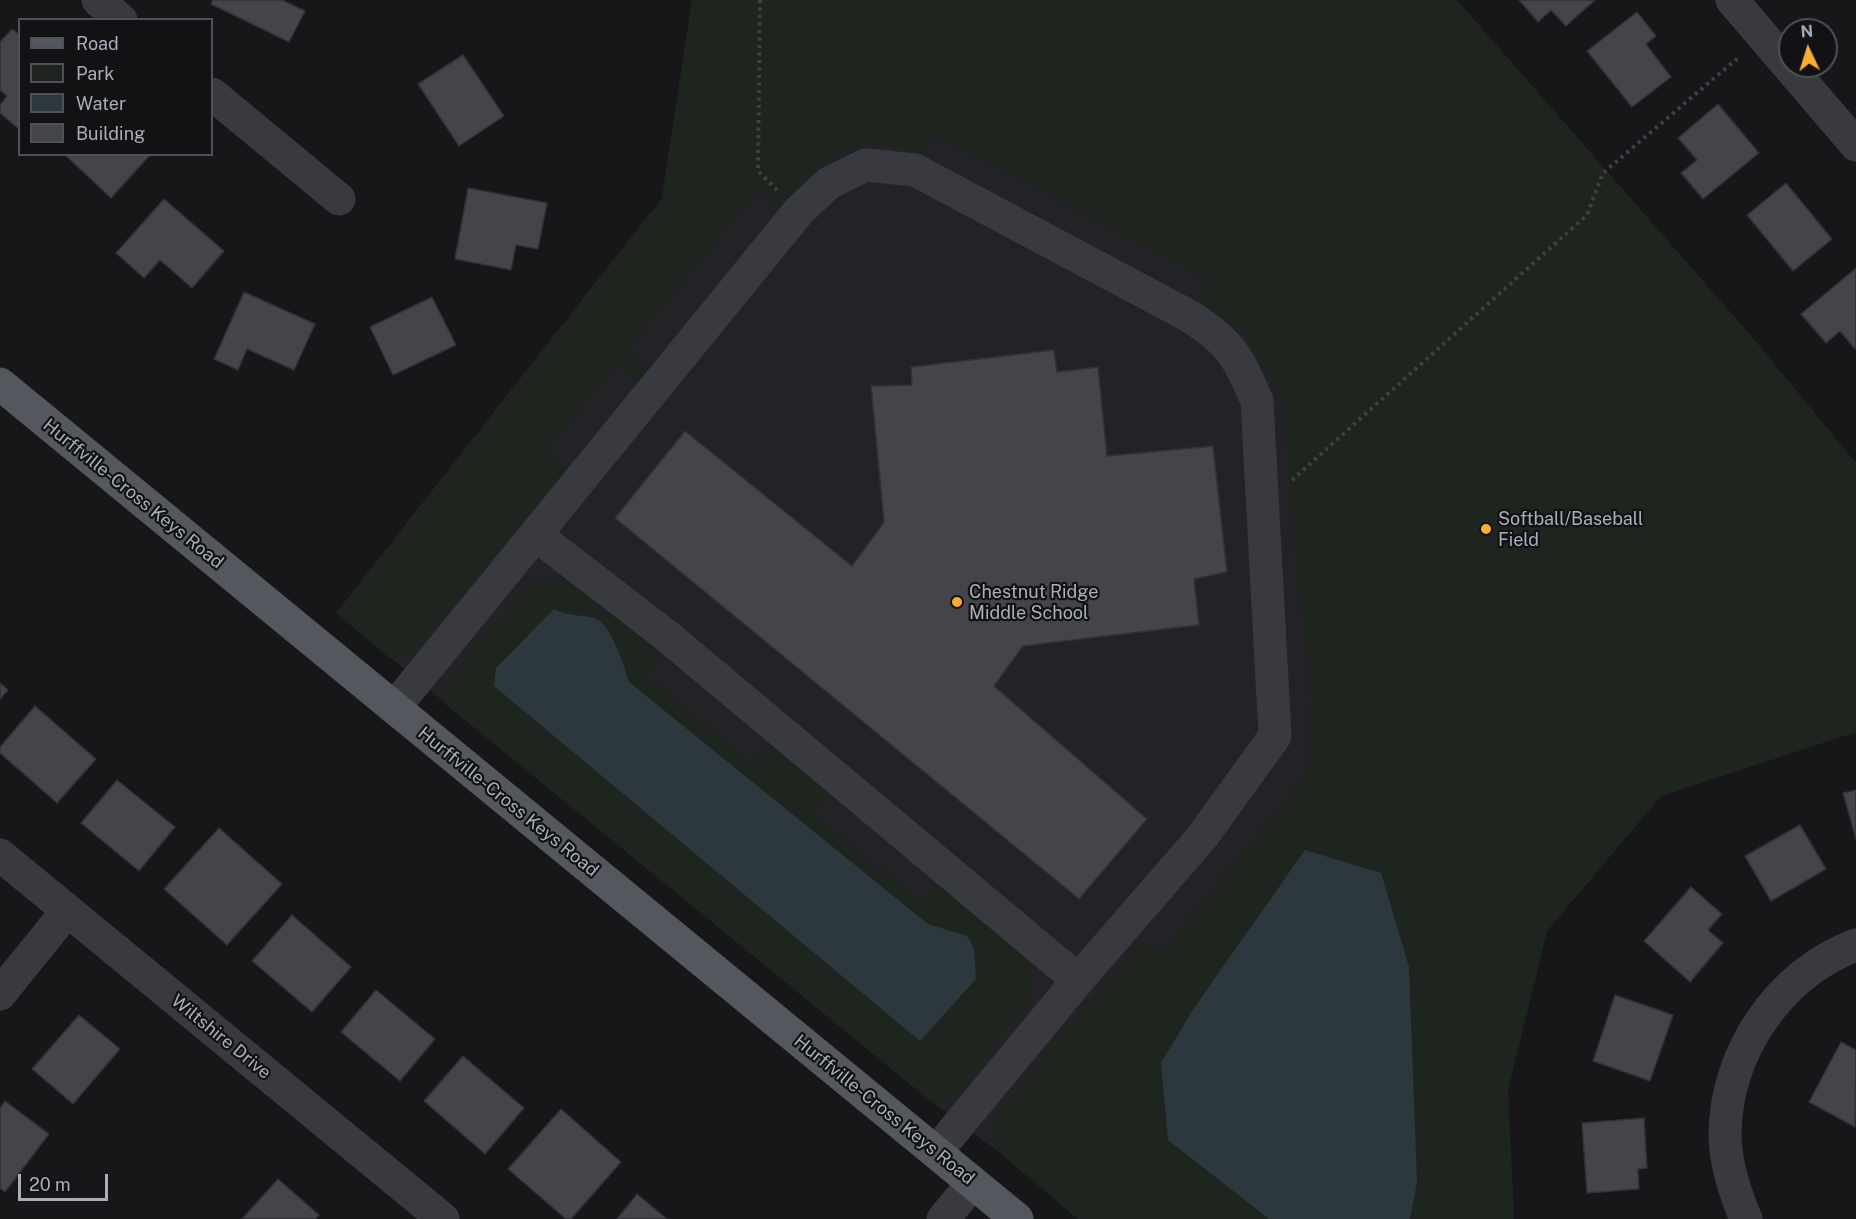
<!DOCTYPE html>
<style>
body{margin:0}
#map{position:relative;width:1856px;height:1219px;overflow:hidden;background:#17171a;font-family:"Public Sans",sans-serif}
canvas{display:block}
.legend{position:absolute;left:18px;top:18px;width:195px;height:138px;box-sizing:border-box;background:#121215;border:2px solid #4e5157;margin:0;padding:8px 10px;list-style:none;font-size:18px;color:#a9afba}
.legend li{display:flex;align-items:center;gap:12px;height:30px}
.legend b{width:30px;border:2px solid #4e5157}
.north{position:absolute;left:1778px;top:18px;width:60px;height:60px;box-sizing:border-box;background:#121215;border:2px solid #4e5157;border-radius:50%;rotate:356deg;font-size:16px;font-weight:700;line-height:24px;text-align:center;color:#a9afba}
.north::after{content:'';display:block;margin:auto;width:21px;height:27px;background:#faad2f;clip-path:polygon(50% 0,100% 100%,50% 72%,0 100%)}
.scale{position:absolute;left:18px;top:1174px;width:90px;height:27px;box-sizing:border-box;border:3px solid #a9afba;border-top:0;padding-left:8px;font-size:18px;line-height:21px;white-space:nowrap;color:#a9afba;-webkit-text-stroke:4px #121215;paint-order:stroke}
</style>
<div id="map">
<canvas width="1856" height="1219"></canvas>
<ul class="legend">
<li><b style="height:8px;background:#54575e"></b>Road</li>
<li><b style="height:16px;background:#1d251e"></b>Park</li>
<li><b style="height:16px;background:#2d373e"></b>Water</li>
<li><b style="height:16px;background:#43454a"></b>Building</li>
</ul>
<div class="north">N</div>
<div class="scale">20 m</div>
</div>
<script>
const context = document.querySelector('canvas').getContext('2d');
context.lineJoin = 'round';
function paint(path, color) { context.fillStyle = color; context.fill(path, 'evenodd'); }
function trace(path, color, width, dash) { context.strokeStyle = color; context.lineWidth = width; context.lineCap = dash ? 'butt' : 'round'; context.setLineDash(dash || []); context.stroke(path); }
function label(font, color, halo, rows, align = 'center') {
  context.font = font + ' "Public Sans",sans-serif'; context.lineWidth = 4.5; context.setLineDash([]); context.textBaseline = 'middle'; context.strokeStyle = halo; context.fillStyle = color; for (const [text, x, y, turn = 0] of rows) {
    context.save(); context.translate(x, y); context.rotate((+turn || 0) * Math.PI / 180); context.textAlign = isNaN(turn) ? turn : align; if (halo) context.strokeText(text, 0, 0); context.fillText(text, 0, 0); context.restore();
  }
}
const built = new Path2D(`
 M692,0H1457L1752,337L1856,463V732L1661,796L1547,931L1508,1090L1514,1219H1078L1000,1153L933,1103L336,613L662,198Z`);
const green = new Path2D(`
 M692,0H1457L1752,337L1856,463V732L1661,796L1547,931L1508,1090L1514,1219H1078L1000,1153L993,1136V1117L1141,940L1161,952L1310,769L1311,682L1296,563L1283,399L1241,329L1198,302L1208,279L934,134L923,155C857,130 820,157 781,208L758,190L626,351L648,369L639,381L617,364L546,450L567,468L415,651L391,659L336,613L662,198Z
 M547,579L565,581L579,588L662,655L645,675L752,763L768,743L830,795L814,815L921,901L938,881L1021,951C1032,969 1035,988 1025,1007L960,1089L946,1102L933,1103L444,703L445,683L526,584Z`);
const water = new Path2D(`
 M554,609C571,617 578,614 594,618C611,623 624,666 629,682L928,924L967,936L974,948L976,979L920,1041L494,686L496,668Z
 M1305,850L1381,873L1409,967L1417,1182L1410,1219H1269L1168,1140L1161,1063L1194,1008Z`);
const building = new Path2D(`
 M213,0H282L305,11L289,42L211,4Z
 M1519,0H1595L1566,26L1551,10L1538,22Z
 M1637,12L1656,36L1646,44L1671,77L1632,107L1587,51Z
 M12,29L20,35V130L0,113V105L7,96L0,90V42Z
 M463,55L504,116L459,146L418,84Z
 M1718,104L1759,153L1703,199L1681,173L1697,160L1678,138Z
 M64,154H151L111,198Z
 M1786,183L1832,239L1793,271L1747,215Z
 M468,188L547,203L538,249L516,245L511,270L455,259Z
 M164,199L224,251L192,288L160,260L144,278L116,253Z
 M1856,268V348L1855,349L1840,331L1826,343L1801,314Z
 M244,292L315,324L294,370L247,349L238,370L214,359Z
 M432,297L456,345L393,375L370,327Z
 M1054,350L1057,372L1098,367L1107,456L1213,446L1227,572L1194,579L1199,625L1023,646L994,686L1147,819L1079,899L615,518L685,431L852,566L884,522L871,386L912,385L911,367Z
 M0,683L8,690L0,699Z
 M35,706L96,759L57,803L0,753V747Z
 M117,780L175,827L139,871L81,823Z
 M1856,790V839L1843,793Z
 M1800,825L1826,869L1771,901L1745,856Z
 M219,828L282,884L227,945L164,889Z
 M1691,887L1722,914L1708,930L1723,943L1690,982L1644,941Z
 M292,915L351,967L312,1012L252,961Z
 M376,990L435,1039L400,1081L341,1032Z
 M1615,995L1673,1015L1650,1081L1593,1061Z
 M79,1015L120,1049L73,1104L32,1069Z
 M1841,1042L1856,1050L1855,1127L1809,1102Z
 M463,1056L524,1108L485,1154L424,1101Z
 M5,1101L49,1134L5,1192L0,1188V1108Z
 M561,1109L621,1162L571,1219H566L508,1169Z
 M1644,1118L1647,1168L1638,1169L1639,1189L1587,1193L1582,1123Z
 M278,1179L319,1215L315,1219H242Z
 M637,1194L667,1219H617Z`);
const path = new Path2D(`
 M760,0L758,171L777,190
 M1292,480L1587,215L1603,173L1739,57`);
const minor = new Path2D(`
 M98,0L121,20
 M1732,0L1856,145
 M212,94L339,199
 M536,535L667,636L1078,980L936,1152
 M394,708L799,211L829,183L866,165L915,170L1191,317C1232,344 1238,357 1257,401L1275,736L1202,837L1078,980
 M0,855L443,1219
 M0,994L67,911
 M943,1219L973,1183
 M1746,1219C1735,1193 1725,1163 1725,1134C1726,1052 1779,974 1856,945`);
const major = new Path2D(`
 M0,384L1017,1219`);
const markers = [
 [1486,529,6,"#faad2f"],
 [957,602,6,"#faad2f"]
];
const streetNames = [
 ["Hurffville-Cross Keys Road",133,494,39],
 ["Hurffville-Cross Keys Road",508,802,39],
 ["Wiltshire Drive",221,1037,39],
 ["Hurffville-Cross Keys Road",884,1110,39]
];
const poiNames = [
 ["Softball/Baseball",1498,519],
 ["Field",1498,540],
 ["Chestnut Ridge",969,592],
 ["Middle School",969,613]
];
paint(built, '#232327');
paint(green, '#1d251e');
paint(water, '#2d373e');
paint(building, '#43454a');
trace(building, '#313136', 1.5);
trace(path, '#3e4146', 4, [3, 4.5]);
trace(minor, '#383a3f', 33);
trace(major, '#54575e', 33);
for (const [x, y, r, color] of markers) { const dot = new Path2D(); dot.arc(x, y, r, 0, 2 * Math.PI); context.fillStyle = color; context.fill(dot); trace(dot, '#121215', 2); }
label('18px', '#a9afba', '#121215', streetNames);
label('18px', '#a9afba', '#121215', poiNames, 'left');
</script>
